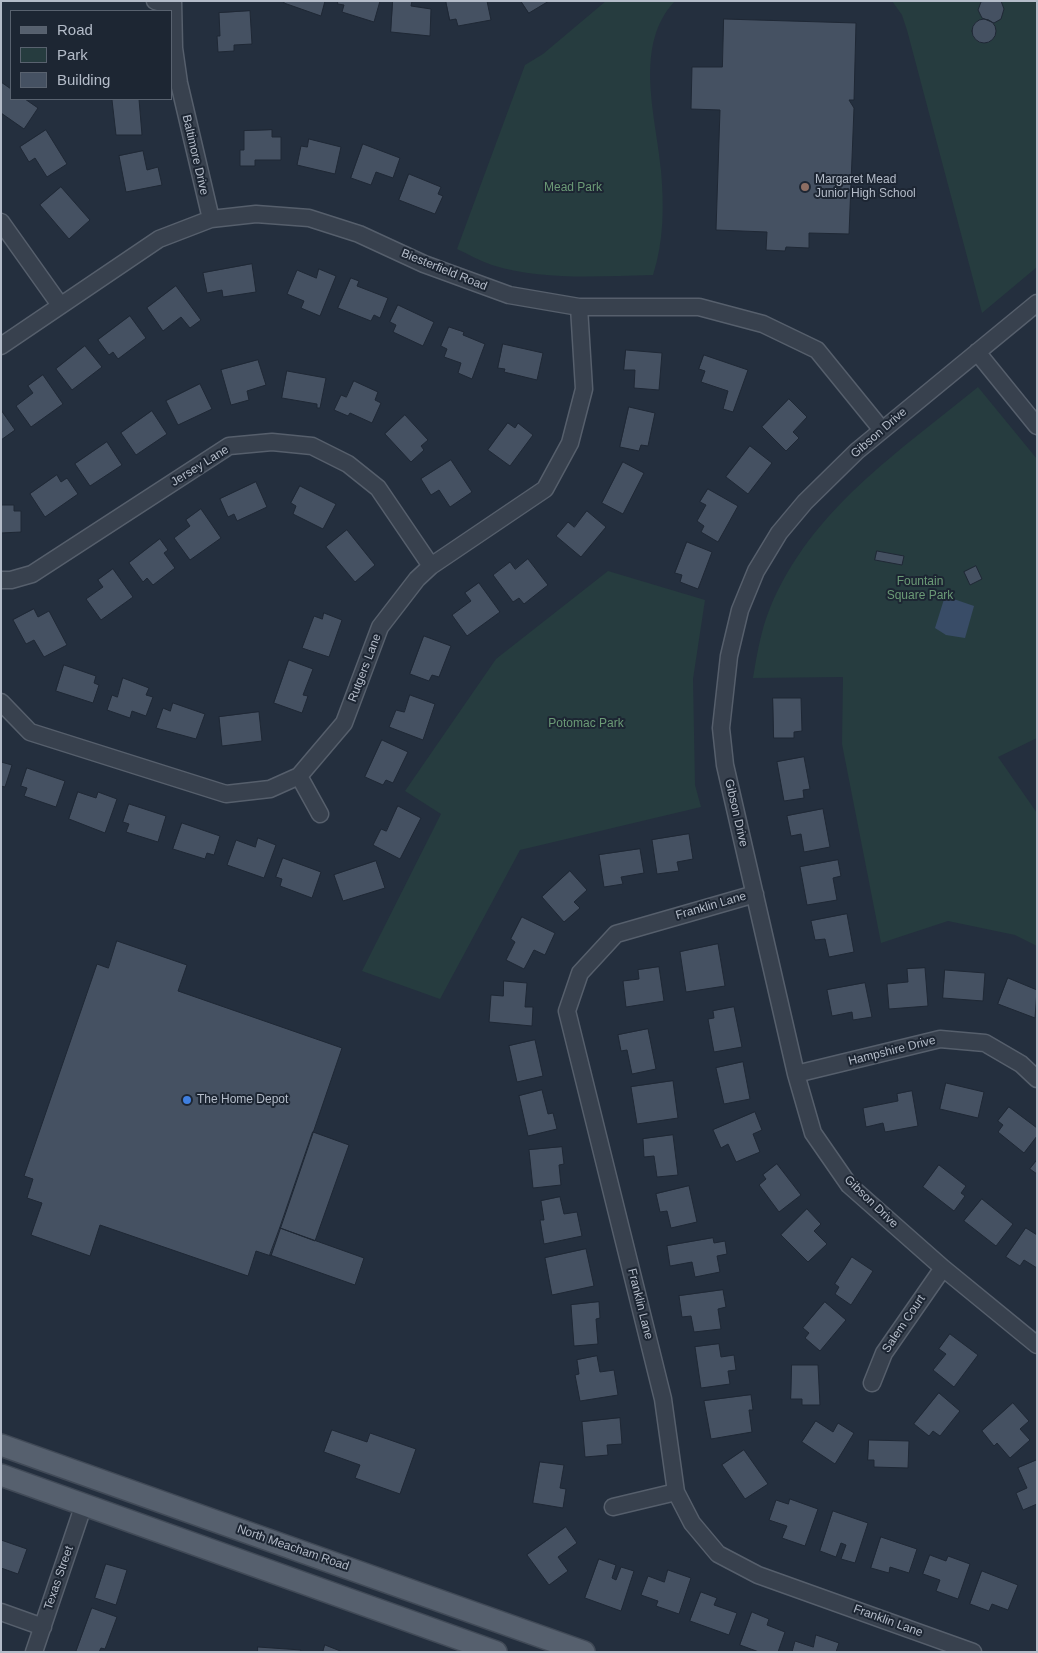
<!DOCTYPE html>
<style>
body{margin:0}
#map{position:relative;width:1038px;height:1653px;overflow:hidden;background:#242f3e;font-family:Helvetica,sans-serif}
canvas{display:block}
.frame{position:absolute;inset:0;border:2px solid #b4bcc9;pointer-events:none}
.legend{position:absolute;left:10px;top:10px;width:162px;height:90px;box-sizing:border-box;background:#1d2633;border:1px solid #59626f;margin:0;padding:6px 9px;list-style:none;font-size:15px;color:#b4bcc9}
.legend li{display:flex;align-items:center;gap:10px;height:25px}
.legend b{width:25px;border:1px solid #59626f}
</style>
<div id="map">
<canvas width="1038" height="1653"></canvas>
<div class="frame"></div>
<ul class="legend">
<li><b style="height:6px;background:#56606e"></b>Road</li>
<li><b style="height:14px;background:#263c3f"></b>Park</li>
<li><b style="height:14px;background:#455162"></b>Building</li>
</ul>
</div>
<script>
const context = document.querySelector('canvas').getContext('2d');
context.lineJoin = 'round';
function paint(path, color) { context.fillStyle = color; context.fill(path, 'evenodd'); }
function trace(path, color, width, dash) { context.strokeStyle = color; context.lineWidth = width; context.lineCap = dash ? 'butt' : 'round'; context.setLineDash(dash || []); context.stroke(path); }
function label(font, color, halo, rows, align = 'center') {
  context.font = font + ' Helvetica,sans-serif'; context.lineWidth = 4; context.setLineDash([]); context.textBaseline = 'middle'; context.strokeStyle = halo; context.fillStyle = color; for (const [text, x, y, turn = 0] of rows) {
    context.save(); context.translate(x, y); context.rotate((+turn || 0) * Math.PI / 180); context.textAlign = isNaN(turn) ? turn : align; if (halo) context.strokeText(text, 0, 0); context.fillText(text, 0, 0); context.restore();
  }
}
const green = new Path2D(`
 M606,1H675C633,45 656,116 661,170C664,206 664,240 653,275C600,276 543,281 492,265C480,261 468,254 457,249L525,65L543,54Z
 M892,1H1037V267L982,313L907,30L902,15Z
 M978,387L1037,459V738L998,757L1037,813V946L1015,935L948,921L881,943L842,744L843,677L753,678C757,654 761,630 770,608C811,509 899,452 978,387Z
 M608,571L705,600L693,679L695,785L701,807L520,850L440,999L362,971L441,814L405,791L496,659Z`);
const water = new Path2D(`
 M945,596L974,606L965,638L946,635L935,628Z`);
const building = new Path2D(`
 M285,1H325L321,16L284,3Z
 M338,1H380L374,22L342,12L344,5L338,4Z
 M393,1H412L411,6L431,9L430,36L391,32Z
 M446,1H487L491,20L458,26L456,19L450,20Z
 M521,1H549L529,13Z
 M1001,1L1004,9L1001,19L994,23L982,18L978,10L981,2Z
 M250,11L252,44L234,45V51L218,52L217,36H220L219,13Z
 M972 31a12 12 0 1 1 24 0a12 12 0 1 1-24 0Z
 M724,19L856,23L854,100H849L854,108L849,234L809,233V248L786,247L785,251L766,250L767,232L716,230L720,110L691,109L692,67H722Z
 M1,82L11,89V99H25L38,108L24,129L1,113Z
 M139,99L142,135H116L112,100Z
 M46,130L67,164L47,177L35,158L29,162L20,147Z
 M272,130V137H281V160H255V166H240V150H244V131Z
 M309,139L341,147L335,174L297,165L301,146L307,147Z
 M363,144L400,158L393,178L376,172L371,185L351,178Z
 M143,151L147,170L158,167L162,185L126,192L119,156Z
 M409,174L441,187L438,194L443,196L435,214L399,200Z
 M61,187L90,220L69,239L40,205Z
 M252,264L256,292L223,297L222,290L207,293L203,273Z
 M319,269L336,276L320,316L301,308L304,301L287,294L297,270L316,278Z
 M351,278L359,281L357,286L388,298L380,318L374,315L371,321L338,308Z
 M176,286L201,320L190,328L181,317L163,331L147,308Z
 M398,305L434,322L423,346L393,332L396,325L390,322Z
 M130,316L146,338L118,359L113,352L109,355L98,340Z
 M449,327L464,332L463,335L485,344L472,379L458,373L461,363L444,357L447,349L441,346Z
 M503,344L543,353L537,380L504,372L505,369L498,368Z
 M85,346L102,367L72,390L56,369Z
 M626,350L662,353L659,390L634,388L635,370H624Z
 M704,355L748,370L733,412L723,409L728,391L701,382L705,371L699,369Z
 M258,360L266,385L247,391L249,400L231,405L221,370Z
 M287,371L326,378L320,408H317V404L282,398Z
 M43,375L63,404L31,427L16,406L33,393L28,386Z
 M354,381L378,392L375,400L381,403L372,423L350,413L348,416L334,410L341,395L346,397Z
 M200,384L212,409L178,425L166,401Z
 M789,399L807,417L793,432L799,438L786,451L762,427Z
 M629,407L655,413L648,446L641,445L639,451L620,447Z
 M1,410L15,430L1,440Z
 M152,411L167,434L136,455L121,433Z
 M405,415L428,440L421,446L424,450L411,462L385,434Z
 M508,423L515,428L518,423L533,435L510,466L488,450Z
 M107,442L122,465L90,486L75,464Z
 M750,446L772,463L748,494L726,477Z
 M451,460L472,492L450,507L439,490L431,495L421,479Z
 M623,462L644,473L623,514L602,503Z
 M57,475L61,482L67,478L78,494L45,517L30,494Z
 M256,482L267,507L237,521L234,514L228,517L220,499Z
 M300,486L336,504L323,529L293,514L296,506L291,503Z
 M708,489L738,506L718,542L701,532L704,526L697,521L706,505L700,502Z
 M1,505H14V511H21V532L1,533Z
 M201,509L221,538L190,560L174,538L190,526L186,520Z
 M587,511L606,527L581,557L556,536L568,522L574,527Z
 M347,530L375,565L355,582L326,547Z
 M160,539L168,550L164,553L175,568L153,585L147,578L143,582L129,563Z
 M687,542L712,552L698,589L680,582L682,575L675,573Z
 M877,551L904,556L902,565L875,560Z
 M528,559L548,585L524,604L519,598L513,602L493,575L510,562L515,569Z
 M976,566L982,579L970,585L964,572Z
 M113,569L133,597L101,620L86,599L103,587L98,580Z
 M479,583L500,612L467,636L452,615L471,601L465,593Z
 M34,609L38,617L49,611L67,645L44,657L34,640L26,644L13,620Z
 M324,613L342,620L329,657L302,648L314,616L322,619Z
 M424,636L451,646L439,677L432,675L429,681L410,674Z
 M289,660L313,669L303,695L308,696L302,713L274,703Z
 M64,665L96,676L94,683L99,685L93,703L56,691Z
 M123,678L149,688L146,695L153,697L146,716L132,711L130,718L107,710L112,695L117,697Z
 M410,695L435,704L423,740L389,727L396,710L404,712Z
 M773,698H801L802,731L794,732V738H774Z
 M173,703L205,714L196,739L156,728L163,708L170,711Z
 M259,712L262,741L222,746L219,717Z
 M382,740L408,752L393,783L386,780L383,785L365,777Z
 M804,757L810,789L803,790L804,798L784,801L777,762Z
 M1,762L12,765L5,787L1,786Z
 M27,768L65,781L56,807L24,796L27,788L21,786Z
 M78,792L96,798L98,792L117,799L105,833L69,819Z
 M129,804L166,816L158,842L126,832L129,824L123,822Z
 M398,806L421,818L400,859L373,845L381,829L386,831Z
 M823,809L830,847L804,852L801,834L791,836L787,816Z
 M182,823L220,836L214,855L207,853L205,859L173,849Z
 M689,834L693,859L677,862L679,871L657,874L652,840Z
 M258,838L276,845L264,878L227,865L236,840L255,847Z
 M640,849L644,873L621,877L623,884L604,887L599,855Z
 M283,858L321,872L312,898L280,886L282,879L276,877Z
 M838,860L841,876L833,878L837,900L807,905L800,867Z
 M376,861L385,888L343,901L334,875Z
 M570,871L587,890L574,902L580,908L564,922L542,897Z
 M847,914L854,952L829,957L825,939L815,940L811,921Z
 M522,917L555,933L545,955L534,950L524,969L506,960L515,942L511,939Z
 M117,941L187,965L178,991L342,1048L271,1256L256,1251L248,1276L100,1225L90,1256L31,1235L42,1203L27,1198L33,1179L24,1176L97,964L108,968Z
 M718,944L725,986L686,992L680,952Z
 M659,967L664,1001L626,1007L623,981L639,979L638,970Z
 M925,968L928,1006L889,1009L887,984L908,982L907,969Z
 M945,970L985,973L983,1001L943,998Z
 M1008,978L1037,990L1035,1018L998,1004Z
 M504,981L527,983L525,1007H533L532,1026L489,1022L491,995L503,996Z
 M865,983L872,1017L853,1020L852,1012L832,1016L827,990Z
 M734,1007L742,1047L714,1052L708,1019L714,1018L713,1011Z
 M648,1029L656,1069L632,1074L627,1050L621,1051L618,1035Z
 M535,1040L543,1076L517,1082L509,1046Z
 M743,1062L750,1099L724,1104L716,1068Z
 M673,1081L678,1118L637,1124L631,1087Z
 M946,1083L984,1092L978,1118L940,1109Z
 M542,1090L548,1114L553,1113L557,1129L528,1136L519,1096Z
 M912,1091L918,1126L885,1132L883,1123L866,1127L863,1108L898,1101L897,1094Z
 M1009,1107L1037,1128V1136L1024,1153L998,1132L1003,1125L998,1121Z
 M755,1112L762,1130L753,1134L760,1152L736,1162L728,1144L721,1148L713,1130Z
 M313,1132L349,1145L315,1241L280,1228Z
 M673,1135L678,1175L657,1177L654,1156L644,1157L643,1139Z
 M562,1147L564,1164L559,1165L561,1185L533,1188L529,1150Z
 M1037,1160V1174L1030,1169Z
 M777,1164L801,1195L779,1212L759,1185L766,1179L763,1175Z
 M939,1165L966,1186L961,1193L965,1196L954,1211L923,1187Z
 M689,1186L697,1222L671,1228L667,1211L660,1212L656,1194Z
 M560,1197L564,1214L577,1212L582,1236L544,1244L540,1220H544L541,1201Z
 M982,1199L1013,1224L996,1246L964,1221Z
 M807,1209L821,1224L814,1231L827,1244L808,1262L781,1235Z
 M280,1228L364,1258L355,1285L270,1255Z
 M1026,1228L1037,1235V1268L1024,1260L1020,1266L1006,1257Z
 M713,1238L714,1243L725,1241L727,1254L717,1256L720,1272L695,1277L692,1262L670,1266L667,1246Z
 M586,1249L594,1286L552,1295L545,1258Z
 M852,1257L873,1271L851,1305L835,1294L839,1287L835,1284Z
 M723,1290L726,1307L718,1309L721,1329L694,1332L691,1316L682,1317L679,1296Z
 M599,1302L600,1318L596,1319L598,1344L574,1346L571,1305Z
 M825,1302L846,1320L820,1351L805,1338L809,1333L803,1328Z
 M950,1334L978,1355L954,1387L933,1370L946,1354L939,1349Z
 M719,1344L721,1357L734,1355L736,1370L728,1371L730,1384L701,1388L695,1347Z
 M597,1356L600,1372L614,1370L618,1395L580,1401L575,1375L579,1374L577,1360Z
 M792,1365H818L820,1405H802V1399H791Z
 M939,1393L960,1411L940,1436L933,1431L929,1436L914,1424Z
 M751,1395L753,1410H749L752,1432L711,1439L704,1401Z
 M1013,1403L1029,1421L1020,1429L1030,1440L1010,1458L997,1443L994,1446L982,1431Z
 M620,1418L622,1444L607,1445L608,1455L585,1457L582,1422Z
 M816,1421L833,1432L838,1423L854,1433L835,1464L802,1442Z
 M332,1430L367,1442L370,1433L416,1449L400,1494L355,1478L360,1465L324,1452Z
 M869,1440L909,1441L908,1468L874,1467V1460H868Z
 M744,1450L768,1484L745,1499L722,1465Z
 M1037,1460V1504L1023,1510L1016,1493L1027,1488L1018,1468Z
 M540,1462L564,1465L560,1488L566,1489L563,1508L533,1503Z
 M790,1499L818,1509L805,1546L782,1538L787,1526L769,1520L776,1500L788,1504Z
 M833,1511L868,1523L855,1563L841,1559L846,1545L841,1543L836,1557L820,1551Z
 M566,1527L577,1543L558,1557L568,1571L549,1585L527,1555Z
 M881,1537L917,1549L909,1573L890,1567L889,1573L871,1568Z
 M1,1540L27,1549L18,1574L1,1568Z
 M930,1555L946,1561L948,1556L970,1564L958,1599L936,1591L940,1580L923,1574Z
 M599,1559L616,1565L612,1578L616,1580L621,1567L634,1571L621,1611L585,1598Z
 M106,1564L127,1570L116,1605L95,1598Z
 M668,1570L691,1578L679,1614L656,1606L658,1601L641,1595L648,1576L664,1582Z
 M982,1571L1018,1585L1008,1610L992,1604L989,1611L970,1604Z
 M701,1592L717,1598L714,1605L737,1613L729,1635L690,1621Z
 M92,1608L117,1617L105,1649L101,1648L99,1652H76Z
 M752,1612L769,1619L767,1625L785,1632L778,1652H759L740,1645Z
 M816,1635L839,1643L836,1652H792L795,1641L813,1647Z
 M325,1645L343,1652H323Z
 M258,1647L301,1650L300,1652H258Z`);
const minor = new Path2D(`
 M155,1L172,6
 M173,1L174,48L179,83L211,219
 M1,222L60,305
 M1037,303L857,451L805,502L779,533L756,571L740,610L729,656L721,728L725,765L796,1074L813,1133L849,1185L943,1268L1037,1345
 M1,346L159,239L211,219L256,214L309,218L359,234L424,264L509,295L579,307H699L763,324L817,350L882,430
 M977,352L1037,426
 M1,580H11L32,574L229,446L272,442L312,446L348,464L378,488L431,566
 M1,702L30,732L226,794L270,789L299,776L344,723L380,627L417,579L431,566L545,489L570,443L584,389L579,307
 M299,776L320,814
 M755,894L616,934L580,973L567,1011L663,1399L676,1492L692,1523L718,1554L758,1575L973,1652
 M796,1074L940,1039L985,1043L1021,1064L1037,1079
 M872,1383L884,1353L943,1268
 M613,1507L676,1492
 M1,1612L43,1627
 M34,1652L84,1504`);
const major = new Path2D(`
 M1,1445L584,1652
 M1,1475L496,1652`);
const markers = [
 [805,187,5,"#8d6e63"],
 [187,1100,5,"#3f7fe0"]
];
const streetNames = [
 ["Baltimore Drive",195,155,77],
 ["Biesterfield Road",444,270,22],
 ["Gibson Drive",879,433,-41],
 ["Jersey Lane",200,466,-32],
 ["Rutgers Lane",365,668,-69],
 ["Gibson Drive",736,813,77],
 ["Franklin Lane",711,906,-16],
 ["Hampshire Drive",892,1051,-14],
 ["Gibson Drive",871,1202,44],
 ["Franklin Lane",640,1304,76],
 ["Salem Court",904,1324,-56],
 ["North Meacham Road",293,1548,19],
 ["Texas Street",59,1578,-71],
 ["Franklin Lane",888,1621,20]
];
const poiNames = [
 ["Margaret Mead",815,180],
 ["Junior High School",815,194],
 ["The Home Depot",197,1100]
];
const parkNames = [
 ["Mead Park",573,188],
 ["Fountain",920,582],
 ["Square Park",920,596],
 ["Potomac Park",586,724]
];
paint(green, '#263c3f');
paint(water, '#394c67');
paint(building, '#455162');
trace(building, '#1f2835', 1);
trace(minor, '#565f6c', 19);
trace(major, '#414a57', 24);
trace(minor, '#38414e', 16);
trace(major, '#56606e', 21);
for (const [x, y, r, color] of markers) { const dot = new Path2D(); dot.arc(x, y, r, 0, 2 * Math.PI); context.fillStyle = color; context.fill(dot); trace(dot, '#1d2633', 2); }
label('12px', '#b4bcc9', '#1d2633', streetNames);
label('12px', '#b4bcc9', '#1d2633', poiNames, 'left');
label('12px', '#6b9a76', '#1d2633', parkNames);
</script>
